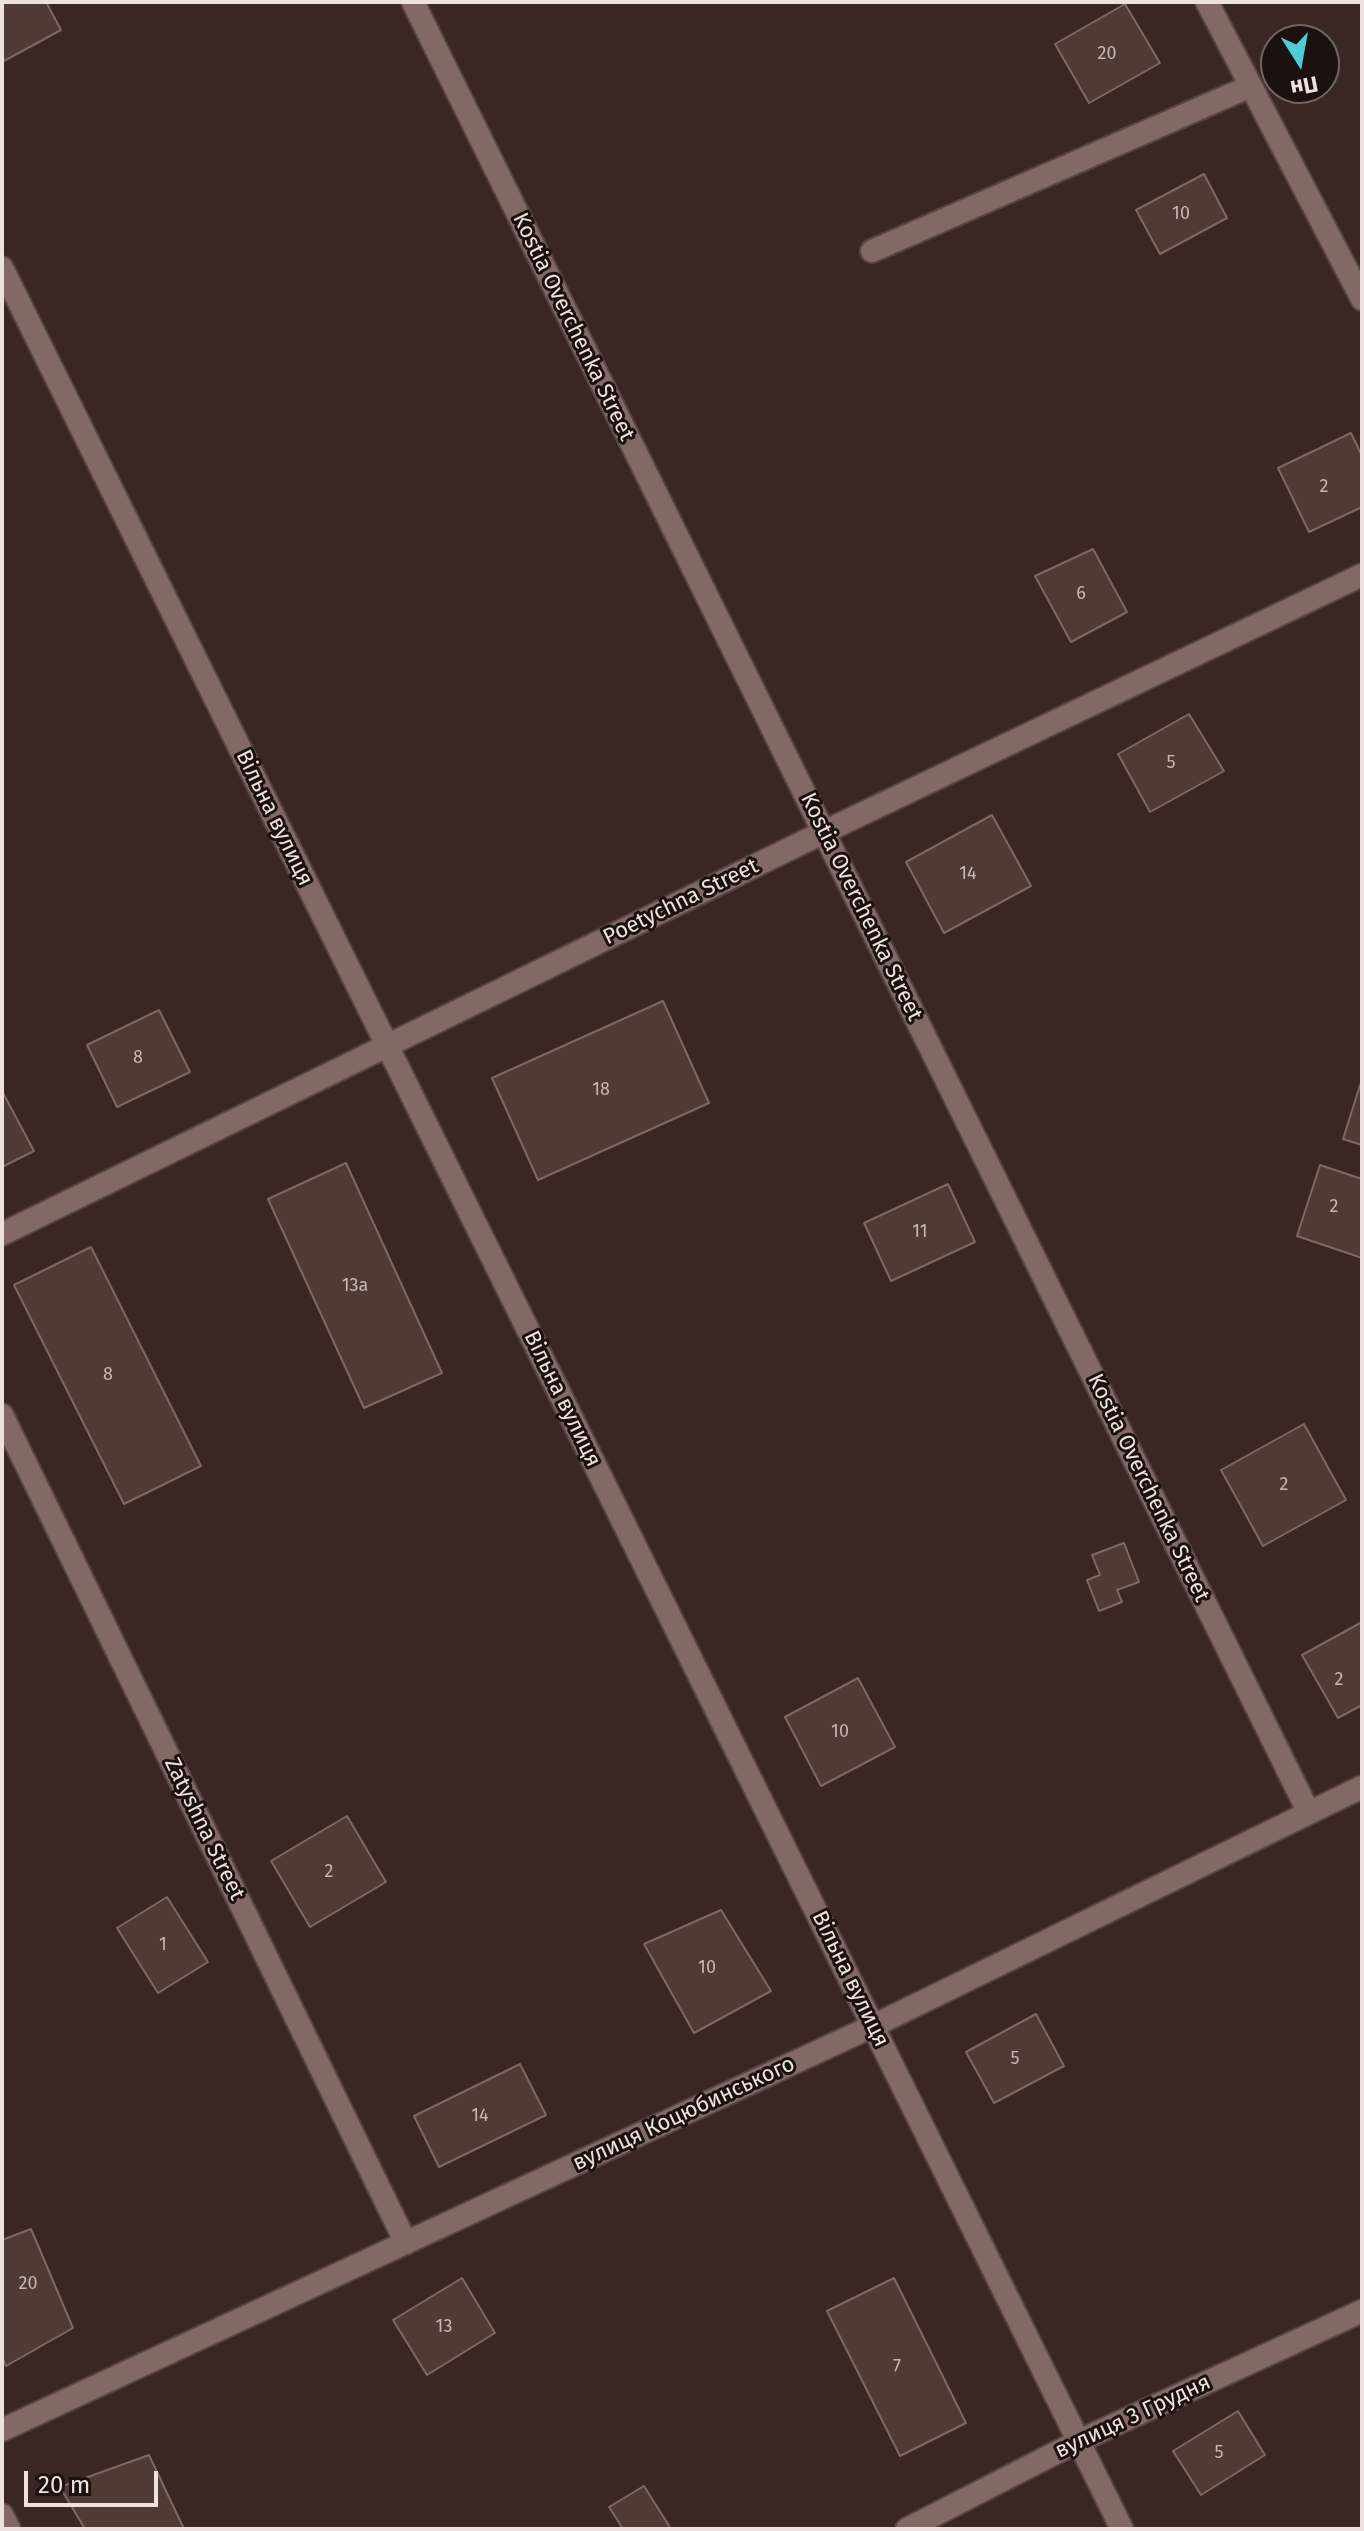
<!DOCTYPE html>
<meta charset="utf-8">
<style>
body{margin:0}
#map{position:relative;width:1364px;height:2531px;overflow:hidden;background:#3a2623;font-family:"Fira Sans",sans-serif}
canvas{display:block}
.frame{position:absolute;inset:0;border:4px solid #efe1de;pointer-events:none}
.north{position:absolute;left:1260px;top:24px;width:80px;height:80px;box-sizing:border-box;background:#1b1210;border:2px solid #706562;border-radius:50%;rotate:169deg;font-size:22px;font-weight:700;line-height:32px;text-align:center;color:#efe1de}
.north::after{content:'';display:block;margin:auto;width:28px;height:36px;background:#52cbd9;clip-path:polygon(50% 0,100% 100%,50% 72%,0 100%)}
.scale{position:absolute;left:24px;top:2471px;width:134px;height:36px;box-sizing:border-box;border:4px solid #efe1de;border-top:0;padding-left:10px;font-size:24px;line-height:28px;white-space:nowrap;color:#efe1de;-webkit-text-stroke:6px #1b1210;paint-order:stroke}
</style>
<div id="map">
<canvas width="1364" height="2531"></canvas>
<div class="frame"></div>
<div class="north">Пн</div>
<div class="scale">20 m</div>
</div>
<script>
const context = document.querySelector('canvas').getContext('2d');
context.lineJoin = 'round';
function paint(path, color) { context.fillStyle = color; context.fill(path, 'evenodd'); }
function trace(path, color, width, dash) { context.strokeStyle = color; context.lineWidth = width; context.lineCap = dash ? 'butt' : 'round'; context.setLineDash(dash || []); context.stroke(path); }
function label(font, color, halo, rows, align = 'center') {
  context.font = font + ' "Fira Sans",sans-serif'; context.lineWidth = 6; context.setLineDash([]); context.textBaseline = 'middle'; context.strokeStyle = halo; context.fillStyle = color; for (const [text, x, y, turn = 0] of rows) {
    context.save(); context.translate(x, y); context.rotate((+turn || 0) * Math.PI / 180); context.textAlign = isNaN(turn) ? turn : align; if (halo) context.strokeText(text, 0, 0); context.fillText(text, 0, 0); context.restore();
  }
}
const building = new Path2D(`
 M2,2H46L61,30L2,62Z
 M1125,4L1160,63L1089,103L1055,44Z
 M1204,174L1227,218L1160,254L1136,210Z
 M1351,433L1362,456V507L1309,532L1278,468Z
 M1093,549L1127,612L1071,642L1035,576Z
 M1189,714L1224,771L1150,812L1118,754Z
 M992,815L1031,886L944,933L906,862Z
 M663,1001L709,1103L538,1180L492,1078Z
 M159,1010L190,1072L117,1107L87,1045Z
 M1362,1079V1145L1343,1139Z
 M2,1091L34,1151L2,1167Z
 M346,1163L442,1373L364,1408L268,1199Z
 M1320,1165L1362,1179V1258L1297,1236Z
 M948,1184L975,1242L891,1281L864,1223Z
 M91,1247L201,1466L124,1504L14,1285Z
 M1304,1424L1346,1500L1263,1546L1221,1470Z
 M1124,1543L1139,1582L1117,1590L1122,1602L1099,1611L1087,1580L1100,1575L1092,1555Z
 M1362,1622V1705L1338,1718L1302,1655Z
 M858,1678L895,1747L821,1786L785,1717Z
 M347,1816L386,1882L310,1927L271,1861Z
 M167,1897L208,1962L158,1993L117,1928Z
 M721,1910L771,1991L694,2033L644,1944Z
 M1036,2014L1064,2066L994,2103L966,2052Z
 M520,2064L546,2115L439,2167L414,2116Z
 M31,2229L73,2328L6,2366L2,2357V2240Z
 M462,2278L495,2333L427,2375L393,2320Z
 M894,2278L966,2423L900,2456L827,2311Z
 M1238,2411L1265,2455L1201,2495L1173,2451Z
 M149,2455L184,2529H85L60,2487Z
 M644,2486L671,2529H623L609,2507Z`);
const minor = new Path2D(`
 M413,2L1309,1813
 M1207,2L1362,299
 M872,251L1251,86
 M2,268L1122,2529
 M2,1234L824,832L1362,575
 M2,1415L406,2243
 M2,2430L873,2026L1362,1787
 M2,2515L9,2529
 M907,2529L1079,2441L1362,2311`);
const numberNames = [
 ["20",1107,54],
 ["10",1181,214],
 ["2",1324,487],
 ["6",1081,594],
 ["5",1171,763],
 ["14",968,874],
 ["8",138,1058],
 ["18",601,1090],
 ["2",1334,1207],
 ["11",920,1232],
 ["13а",355,1286],
 ["8",108,1375],
 ["2",1284,1485],
 ["2",1339,1680],
 ["10",840,1732],
 ["2",329,1872],
 ["1",163,1945],
 ["10",707,1968],
 ["5",1015,2059],
 ["14",480,2116],
 ["20",28,2284],
 ["13",444,2327],
 ["7",897,2367],
 ["5",1219,2453]
];
const streetNames = [
 ["Kostia Overchenka Street",573,327,64],
 ["Вільна вулиця",274,818,64],
 ["Poetychna Street",681,902,-26],
 ["Kostia Overchenka Street",861,907,64],
 ["Вільна вулиця",562,1399,64],
 ["Kostia Overchenka Street",1148,1488,64],
 ["Zatyshna Street",204,1829,64],
 ["Вільна вулиця",850,1979,64],
 ["вулиця Коцюбинського",684,2114,-25],
 ["вулиця 3 Грудня",1133,2417,-25]
];
paint(building, '#503a36');
trace(building, '#7f6763', 2);
trace(minor, '#574543', 26);
trace(minor, '#826965', 22);
label('18px', '#c7b7b4', null, numberNames);
label('22px', '#efe1de', '#1b1210', streetNames);
</script>
